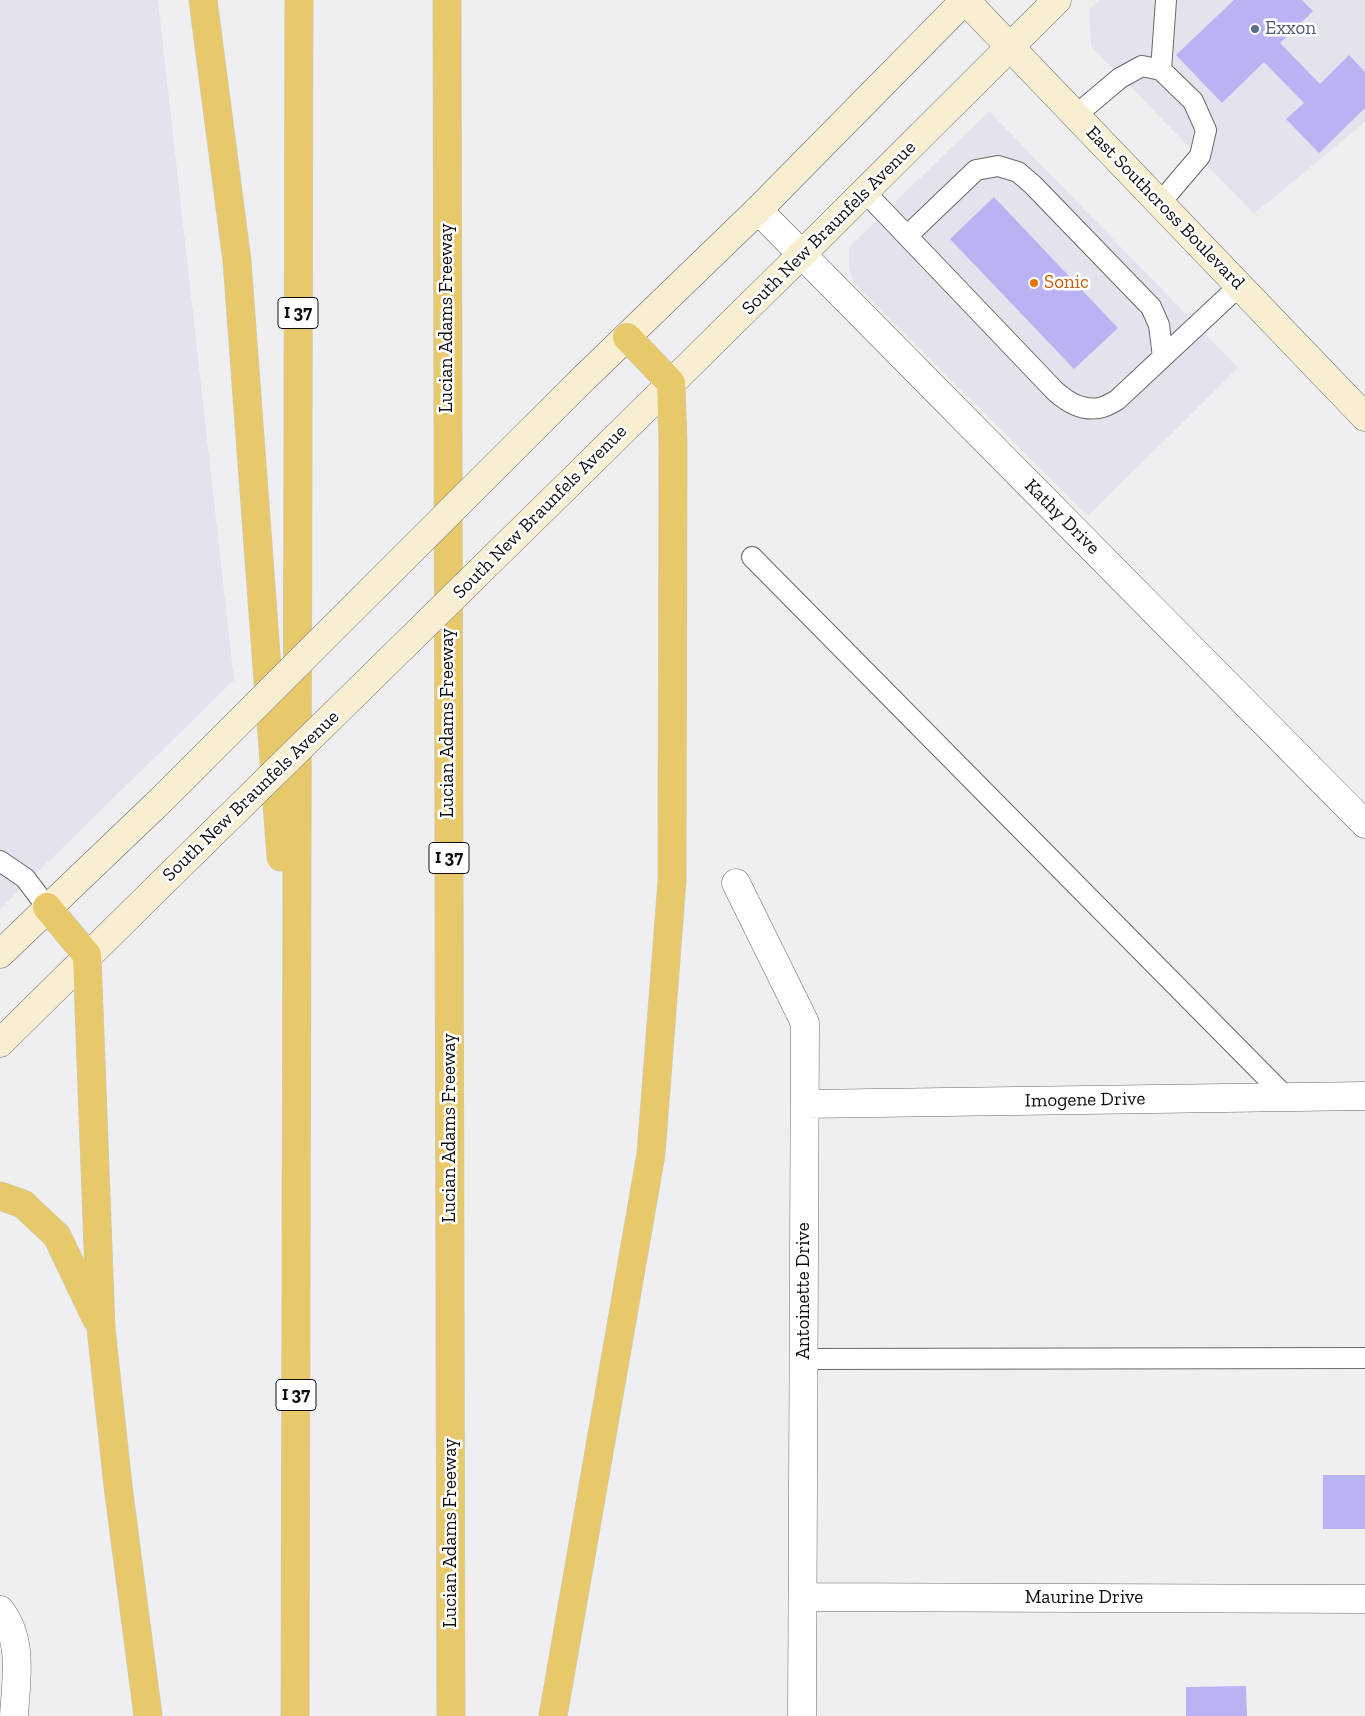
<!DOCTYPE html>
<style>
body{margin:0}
canvas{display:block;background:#efeff2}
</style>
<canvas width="1365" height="1716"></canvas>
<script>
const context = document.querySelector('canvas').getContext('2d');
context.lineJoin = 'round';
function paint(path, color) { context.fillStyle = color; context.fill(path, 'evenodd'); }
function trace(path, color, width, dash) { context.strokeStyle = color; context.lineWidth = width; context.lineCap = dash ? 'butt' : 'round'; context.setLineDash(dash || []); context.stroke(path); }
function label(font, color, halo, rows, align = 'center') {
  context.font = font + ' "Zilla Slab",serif'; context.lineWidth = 5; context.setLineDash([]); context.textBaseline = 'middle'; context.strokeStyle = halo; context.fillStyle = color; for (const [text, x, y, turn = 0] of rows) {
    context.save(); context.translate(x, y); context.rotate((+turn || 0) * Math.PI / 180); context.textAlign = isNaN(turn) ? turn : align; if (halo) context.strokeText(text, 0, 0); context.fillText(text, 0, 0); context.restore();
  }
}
const built = new Path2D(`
 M0,0H158L234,680L0,909Z
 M1099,0H1365V122L1254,214L1091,46L1089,10Z
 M989,111L1238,368L1088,516L855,285L849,269V247Z`);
const building = new Path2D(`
 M1234,0H1302L1313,11L1280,43L1320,84L1349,55L1365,72V108L1319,153L1286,119L1304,103L1264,62L1222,103L1176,55Z
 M994,197L1118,328L1074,369L950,239Z
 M1323,1475H1365V1529H1323Z
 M1246,1686L1247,1716H1186V1687Z`);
const lane = new Path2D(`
 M1161,70L1166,0
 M1076,115L1120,78L1142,66L1161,70L1193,101L1206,130L1200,156L1160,203
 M865,192L1055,391C1066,401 1082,411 1099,408C1105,407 1112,403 1117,400L1239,286
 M907,236L976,170L998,166L1018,172L1033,185L1151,307L1159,325L1163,357
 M752,557L1286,1097
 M0,861L25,878L47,907
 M804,1359L1365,1358`);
const street = new Path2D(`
 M758,210L1365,824
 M736,883L805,1023L802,1716
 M805,1104L1365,1096
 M803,1597L1365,1599
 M0,1610C24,1640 16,1680 14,1716`);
const secondary = new Path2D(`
 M965,0L1365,417
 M582,380L758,210L965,0
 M582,471L802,254L1057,0
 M0,954L158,803
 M0,1043L156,889`);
const highway = new Path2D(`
 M203,0L237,261L281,857
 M447,0L451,1716
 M47,907L87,955L101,1328L118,1486L148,1716
 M0,1196L23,1204L57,1236L96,1318
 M295,1716L299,0
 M553,1716L651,1154L672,881L673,444L671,383L627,337`);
const secondaryBridge = new Path2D(`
 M158,803L582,380
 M156,889L582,471`);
const markers = [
 [1255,29,5,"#5c6f8a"],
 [1034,283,5,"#e8710a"]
];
const shields = [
 [298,313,40],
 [449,858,40],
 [296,1395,40]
];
const shieldNames = [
 ["I 37",298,313],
 ["I 37",449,858],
 ["I 37",296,1395]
];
const serviceNames = [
 ["Exxon",1265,29]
];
const streetNames = [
 ["East Southcross Boulevard",1165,208,46],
 ["South New Braunfels Avenue",829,228,-45],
 ["Lucian Adams Freeway",447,318,-90],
 ["South New Braunfels Avenue",540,512,-45],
 ["Kathy Drive",1062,517,45],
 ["Lucian Adams Freeway",448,723,-90],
 ["South New Braunfels Avenue",251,796,-44],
 ["Imogene Drive",1085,1100,-1],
 ["Lucian Adams Freeway",450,1128,-90],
 ["Antoinette Drive",804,1291,-90],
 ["Lucian Adams Freeway",451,1533,-90],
 ["Maurine Drive",1084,1598]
];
const foodNames = [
 ["Sonic",1044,283]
];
paint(built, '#e3e3ed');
paint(building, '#b9b3f4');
trace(lane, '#69686b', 22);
trace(street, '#69686b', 29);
trace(secondary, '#69686b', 29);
trace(highway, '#cacaca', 29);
trace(lane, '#fff', 20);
trace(street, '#fff', 28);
trace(secondary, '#f8efd3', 28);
trace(highway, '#e7c96b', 28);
trace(secondaryBridge, '#69686b', 29, []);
trace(secondaryBridge, '#f8efd3', 28);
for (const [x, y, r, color] of markers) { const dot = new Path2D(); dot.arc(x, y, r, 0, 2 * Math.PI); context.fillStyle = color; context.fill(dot); trace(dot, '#fff', 2); }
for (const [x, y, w] of shields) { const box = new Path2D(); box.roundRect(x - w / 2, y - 15.5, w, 31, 4); context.fillStyle = '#fff'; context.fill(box); trace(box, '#0e0e0f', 1); }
label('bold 18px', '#0e0e0f', null, shieldNames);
label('19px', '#4e5e75', '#fff', serviceNames, 'left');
label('19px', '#0e0e0f', '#fff', streetNames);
label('19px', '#c56008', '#fff', foodNames, 'left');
</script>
